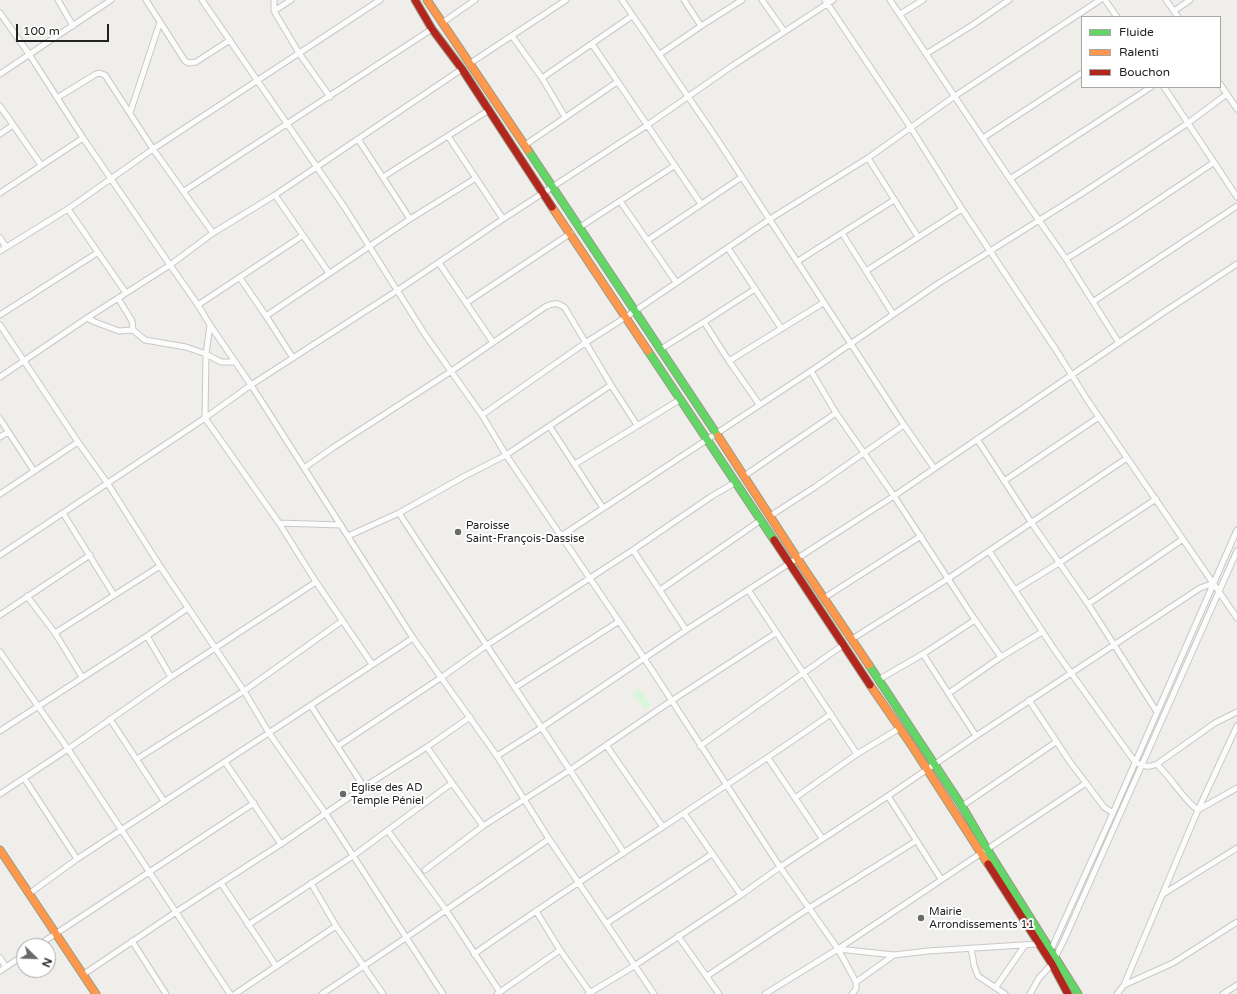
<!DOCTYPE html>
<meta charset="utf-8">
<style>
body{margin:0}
#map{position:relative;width:1237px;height:994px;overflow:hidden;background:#f0eeeb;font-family:"Varela Round",sans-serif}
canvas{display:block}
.legend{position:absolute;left:1081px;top:16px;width:140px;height:72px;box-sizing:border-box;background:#fff;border:1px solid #a7a7a7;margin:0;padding:5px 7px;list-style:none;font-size:12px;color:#222}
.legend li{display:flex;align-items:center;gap:8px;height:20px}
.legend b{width:20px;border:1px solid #a7a7a7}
.north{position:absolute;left:16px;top:938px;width:40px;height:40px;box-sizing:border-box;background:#fff;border:1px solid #a7a7a7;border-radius:50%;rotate:113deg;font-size:11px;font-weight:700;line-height:16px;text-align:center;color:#222}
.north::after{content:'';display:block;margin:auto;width:14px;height:18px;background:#6a6968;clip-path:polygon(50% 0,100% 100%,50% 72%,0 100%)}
.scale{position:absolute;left:16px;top:24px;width:93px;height:18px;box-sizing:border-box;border:2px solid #222;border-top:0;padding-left:5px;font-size:12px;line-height:14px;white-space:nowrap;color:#222;-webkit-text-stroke:3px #fff;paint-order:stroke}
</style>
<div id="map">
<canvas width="1237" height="994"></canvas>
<ul class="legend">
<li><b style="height:5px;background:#63d668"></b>Fluide</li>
<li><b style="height:5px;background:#ff974d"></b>Ralenti</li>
<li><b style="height:5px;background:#b3261e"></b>Bouchon</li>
</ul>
<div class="north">N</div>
<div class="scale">100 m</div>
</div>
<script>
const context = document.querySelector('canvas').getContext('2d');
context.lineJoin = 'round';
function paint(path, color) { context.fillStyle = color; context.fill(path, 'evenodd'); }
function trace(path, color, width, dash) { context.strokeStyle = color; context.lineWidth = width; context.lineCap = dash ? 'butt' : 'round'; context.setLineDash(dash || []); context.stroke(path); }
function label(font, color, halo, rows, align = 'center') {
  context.font = font + ' "Varela Round",sans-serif'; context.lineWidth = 4; context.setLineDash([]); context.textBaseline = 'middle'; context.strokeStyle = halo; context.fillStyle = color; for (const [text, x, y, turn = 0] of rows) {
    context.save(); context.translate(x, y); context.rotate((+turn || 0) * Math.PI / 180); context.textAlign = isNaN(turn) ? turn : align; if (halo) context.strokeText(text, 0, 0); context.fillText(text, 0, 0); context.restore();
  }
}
const park = new Path2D(`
 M639,688L651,705L645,710L632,693Z`);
const street = new Path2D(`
 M58,0L73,26
 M146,0L185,61L189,63L196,62L230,40
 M202,0L345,208L426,336L482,415L506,455L644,658L780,867L838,949L856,982V989L852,994
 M274,0V11L299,53L330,97
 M622,0L717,139L904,425L934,468
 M684,0L701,26
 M762,0L784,31
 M825,0L911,128L962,209L1056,350L1088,401L1237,618
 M890,0L1010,179L1066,259L1119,343
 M1105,0L1117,17
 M1166,0L1178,17
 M274,11L291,0
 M1174,11L1190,0
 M0,13L29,54L83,138L170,265L198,305L210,325L251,385L413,638L497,756L549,839L654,994
 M900,14L923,0
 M442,23L475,0
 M512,36L542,78L565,117
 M592,44L701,204
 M660,54L701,26L742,0
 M926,54L971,26L1009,0
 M469,64L566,0
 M0,74L111,0
 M542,78L632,16
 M1220,84L1237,109
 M1164,87L1237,197
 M57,98L96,74L99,73L105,75L153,149L213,233
 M0,106L41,165
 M130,113L160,22
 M0,134L13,125
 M448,136L503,219
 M983,138L1082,73
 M358,139L410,219
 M525,145L617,82
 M868,158L918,237
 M383,177L489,110
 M1010,179L1151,87
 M184,191L432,29
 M0,193L83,138
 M275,195L329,273
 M620,201L676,282
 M68,209L126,293
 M580,227L674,166
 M842,233L893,314
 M0,238L6,247
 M648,240L742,177
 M728,248L781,328
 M0,251L68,209L153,149L380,0
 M1066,259L1122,224L1213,163
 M798,261L894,200
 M439,263L492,341
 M866,271L962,209
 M240,278L266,316L293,358
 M1094,301L1237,206
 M466,303L571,233
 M198,305L302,236
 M0,315L97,253
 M266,316L410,219L476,178
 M87,318L95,322L119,331L133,330L132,321L118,298
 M0,325L78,442L108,484L160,566L244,691L269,733L326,814L443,994
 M210,325L206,354L205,418L279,523L316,582L372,664
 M133,330L145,340L186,347L206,354L221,362H235
 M661,349L704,322
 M729,361L704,322L755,289
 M811,371L836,413L894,496L975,620L1001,657
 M0,377L87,318L170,265L213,233L275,195L462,69
 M759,404L729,361L823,303
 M482,415L585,343L626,317L770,219L868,158L955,96L1100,0
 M0,419L34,471
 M550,427L603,508
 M0,437L8,432
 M977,439L1031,522L1088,604L1157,712
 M575,464L681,399
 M304,468L334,447L450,372L545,307C553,303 558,302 565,308L611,385L637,425
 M744,476L836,413
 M1004,481L1099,417
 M0,494L78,442
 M63,513L114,595
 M399,513L465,476L506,455L611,385
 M770,516L815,487L904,425
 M279,523L341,525
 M348,536L399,513C473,627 551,739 624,853
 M561,536L811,371L939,283L1081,194L1188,123L1227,94
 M633,550L686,630
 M989,551L1056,652L1135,762C1143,766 1148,768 1157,764L1215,723L1237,712
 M0,555L205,418L251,385L398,290L503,219L646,126L732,66L833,0
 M660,590L761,520
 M1015,590L1059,563L1156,499
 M749,591L857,754
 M27,596L55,633L82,677
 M824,598L921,536
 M1088,604L1183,539
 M0,615L90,555
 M55,633L160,566
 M147,636L171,677
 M852,639L949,578L1127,458
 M0,652L68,749L230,994
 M923,654L976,736
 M878,680L923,654L975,620
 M516,687L618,622
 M949,693L1001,657L1042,632
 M1029,700L1070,762L1104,807L1113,813
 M311,706L364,787
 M110,719L164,801
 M0,731L147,636L188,608
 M606,745L663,827
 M338,746L442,677L487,645L633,550L712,496L736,482
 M700,746L843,645
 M427,747L452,783L483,826
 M497,756L541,728L686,630L894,496L1164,312L1237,264
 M768,758L822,838
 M137,759L244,691L342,621
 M225,762L281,844
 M1157,764C1163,771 1169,777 1174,784C1182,794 1188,803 1198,810L1237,788
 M24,778L77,859
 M0,794L68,749L171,677L316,582
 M888,796L941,879
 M795,798L857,754L900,728
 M962,806L1056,742
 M684,813L741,895
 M388,831L446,910L500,992
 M425,870L483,826L570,770L671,701L776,633
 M221,883L276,966
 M311,883L336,926L383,994
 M30,893L77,859L413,638
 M1163,894L1237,848
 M536,911L560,950L591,994
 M607,923L712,854
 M248,925L353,856L452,783
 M678,936L719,994
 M132,941L166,994
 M37,946L254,803
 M971,948L974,965L978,976L1005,994
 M838,949L894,955L928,951L1038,944
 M1050,952L1113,813L1237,530
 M474,954C591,871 713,797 831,714
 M0,958L6,967
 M0,971L24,955
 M84,974L176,912L281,844L364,787L427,747L470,717
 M707,976L809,908L916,841
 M856,982L894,955
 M1124,985L1173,963L1237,922
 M996,987L1025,945
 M235,994L336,926
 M322,994L407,937L549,839
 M497,994L560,950
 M588,994L634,966L741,895L780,867L888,796L976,736L1200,588L1214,583
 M765,994L838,949L1086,783
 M1030,994L1039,978L1052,964L1064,940L1237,551
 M1117,994L1124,985L1198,810L1237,726
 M1223,994L1237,985`);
const fast = new Path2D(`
 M528,150L718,436
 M648,351L774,540
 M869,665L962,806L987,849L1078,994`);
const slow = new Path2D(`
 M427,0L528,150
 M552,207L648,351
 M718,436L797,558L869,665
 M870,685L912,746L988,864
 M0,850L96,994`);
const jam = new Path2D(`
 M415,0L432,29L462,69L552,207
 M774,540L870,685
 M988,864L1052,964L1068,994`);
const markers = [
 [458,532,4,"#6a6968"],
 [343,794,4,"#6a6968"],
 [921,918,4,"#6a6968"]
];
const poiNames = [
 ["Paroisse",466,526],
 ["Saint-François-Dassise",466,539],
 ["Eglise des AD",351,788],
 ["Temple Péniel",351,801],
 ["Mairie",929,912],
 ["Arrondissements 11",929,925]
];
paint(park, '#daf5da');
trace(street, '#c9c8c7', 7);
trace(fast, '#999a82', 9);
trace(slow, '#999a82', 9);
trace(jam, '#999a82', 9);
trace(street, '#fdfcfc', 5);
trace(fast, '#63d668', 7);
trace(slow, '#ff974d', 7);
trace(jam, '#b3261e', 7);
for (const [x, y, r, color] of markers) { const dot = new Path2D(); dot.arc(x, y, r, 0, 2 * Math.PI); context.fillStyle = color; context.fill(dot); trace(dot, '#fff', 1.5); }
label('11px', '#222', '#fff', poiNames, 'left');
</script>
